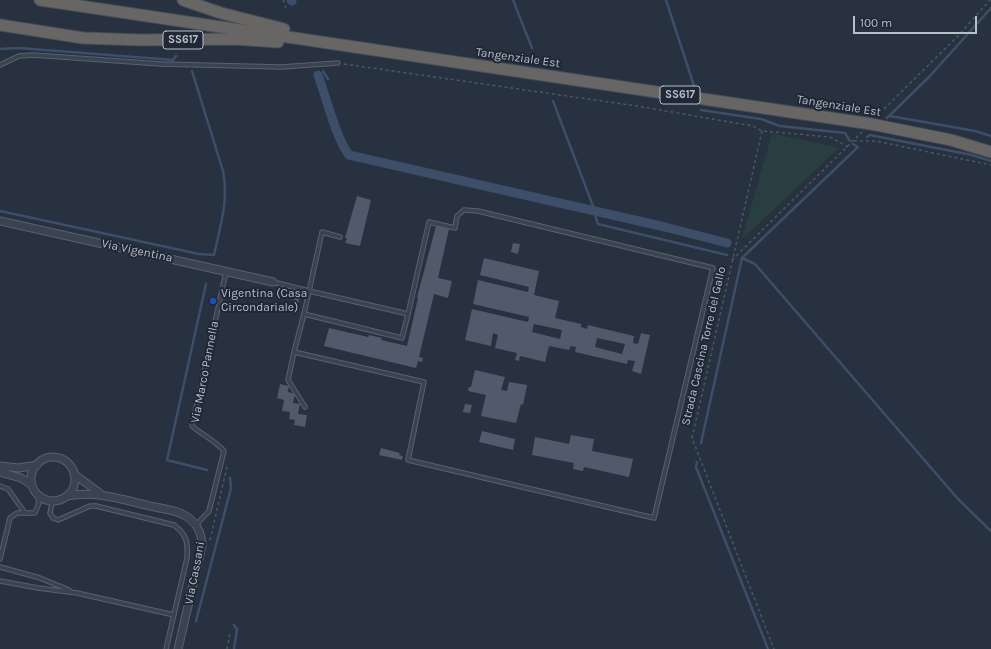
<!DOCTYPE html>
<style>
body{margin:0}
#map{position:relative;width:991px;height:649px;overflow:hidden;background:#273140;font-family:Karla,sans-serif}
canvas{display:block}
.scale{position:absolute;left:853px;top:16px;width:124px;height:18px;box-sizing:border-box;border:2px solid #b7bfca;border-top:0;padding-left:5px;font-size:12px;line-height:14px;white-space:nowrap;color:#b7bfca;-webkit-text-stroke:3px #202835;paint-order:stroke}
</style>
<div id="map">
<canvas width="991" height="649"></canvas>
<div class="scale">100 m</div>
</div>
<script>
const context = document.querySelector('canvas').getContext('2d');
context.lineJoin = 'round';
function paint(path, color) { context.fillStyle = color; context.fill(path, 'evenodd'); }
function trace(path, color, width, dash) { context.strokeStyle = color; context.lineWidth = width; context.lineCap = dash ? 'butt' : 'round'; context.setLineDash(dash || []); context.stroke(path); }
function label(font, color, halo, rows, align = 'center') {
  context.font = font + ' Karla,sans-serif'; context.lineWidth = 4; context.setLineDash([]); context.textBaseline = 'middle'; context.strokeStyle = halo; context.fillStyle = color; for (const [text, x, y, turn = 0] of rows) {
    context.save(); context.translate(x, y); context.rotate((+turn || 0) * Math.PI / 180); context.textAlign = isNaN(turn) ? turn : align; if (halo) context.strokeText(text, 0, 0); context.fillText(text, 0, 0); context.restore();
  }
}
const green = new Path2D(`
 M772,133L839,148L742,239Z`);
const stream = new Path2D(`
 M513,0L532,48
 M666,0L694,86
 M0,49L19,48L173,60L176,56
 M323,71L328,79
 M553,101L593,206
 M701,110L761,119L780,126L845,133L850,141
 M890,116L975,131L991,136
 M887,118L930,76L991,8
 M867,137L870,135L972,155L991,161
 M0,211L199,254L214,255C220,227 229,200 223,171L192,71
 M595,215L598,224L727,255
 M742,258L755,264L958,499L991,531
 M206,284L167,460L207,470
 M701,443L742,258L858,147L853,144
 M697,462L696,467L768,649
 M196,621L231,488L230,478
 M234,649L237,629L234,625`);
const canal = new Path2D(`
 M291,0L292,1
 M318,75C326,97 336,138 349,155L665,227L727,243`);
const building = new Path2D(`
 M357,196L371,200L360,246L345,243L347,238H345Z
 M436,226L449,229L438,278L452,281L448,298L434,294L419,357L423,358L422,362L418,361L416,368L324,346L329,328L368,337L369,335L382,338L381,340L407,346L418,298L417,297Z
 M513,243L520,244L518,254L511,252Z
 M484,258L539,271L534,295L559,301L555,318L581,324V327L587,329L588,325L634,336L633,343L638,344L641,333L650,335L641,374L632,371L635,361L628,360L627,364L575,352L576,347L571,346L569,350L549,346L545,362L520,356L519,361L515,360L517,353L495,348L498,335L493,333L491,346L465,340L472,309L528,322L529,317L473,304L478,280L528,292L529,287L480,275ZM534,324L562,330L560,339L532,332ZM597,338L625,344L622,354L595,347Z
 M295,292L301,293L297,307L293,306Z
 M475,370L505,377L501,390L507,391L509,382L527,385L523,405L521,404L516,423L481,416L486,395L468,391L469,387H471Z
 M280,384L289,386L288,392L295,394L293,403L300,404L298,414L307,415L305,427L294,425L295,420L289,419L290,412L282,411L284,400L277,398Z
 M465,404L472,405L470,413L463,412Z
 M482,431L515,439L513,450L479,442Z
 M571,435L594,439L592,451L633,459L629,477L584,467L583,471L573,469L574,463L532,455L535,437L569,444Z
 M381,448L400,453L399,455L403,456L402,460L379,455Z`);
const path = new Path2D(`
 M283,0L287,11
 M344,64L637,106L753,126L762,131L830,137L848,147
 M884,109L958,36L990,0
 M762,131L692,438L774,649
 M854,141H876L991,165
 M732,260L862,132
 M210,540L227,467
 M227,649L230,632`);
const service = new Path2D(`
 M0,65L19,56L33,55L161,64L281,67L338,63
 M273,282L309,291L408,314L402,338L304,314L322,232L340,237
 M294,352L304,314
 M305,407L288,380L294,352L424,382L408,460L654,518L713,268L478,211L464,210L457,216L455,228L429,222L408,314
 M0,486L8,489L25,513
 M57,500L52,503L50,513L53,518L58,520L90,506H96L174,525C187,535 188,542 187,558L166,649
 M196,525L209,511L224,451C215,440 202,435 192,426L226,272
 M0,559L10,518L17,513H35L39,503L37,494
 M0,567L40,578L69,590
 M0,581L38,588L77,593L174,615`);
const minor = new Path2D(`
 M0,221L273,282
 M31 479a22 22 0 1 1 44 0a22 22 0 1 1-44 0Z
 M0,466L19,468L37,465
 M0,472L21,478L32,485
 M74,474L101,494
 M67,496C97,490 127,501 155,507C164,509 175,510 182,514C195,520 202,532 202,546L178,649`);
const trunk = new Path2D(`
 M40,0L871,124L951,140L991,152
 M183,0L221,13L284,29
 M0,25L83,38L142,40L235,39L278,42`);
const markers = [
 [213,301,4,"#1a4fb4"]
];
const shields = [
 [183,40,40],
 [680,95,40]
];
const shieldNames = [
 ["SS617",183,40],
 ["SS617",680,95]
];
const streetNames = [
 ["Tangenziale Est",518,58,8],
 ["Tangenziale Est",839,106,9],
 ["Via Vigentina",137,251,12],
 ["Strada Cascina Torre del Gallo",704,346,-77],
 ["Via Marco Pannella",205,372,-79],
 ["Via Cassani",195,573,-79]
];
const poiNames = [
 ["Vigentina (Casa",221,294],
 ["Circondariale)",221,308]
];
paint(green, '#293e41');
trace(stream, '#3d4f68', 2.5);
trace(canal, '#3d4f68', 9);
paint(building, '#505a6b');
trace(service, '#59616d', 5.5);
trace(minor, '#59616d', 9);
trace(trunk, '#464e5a', 13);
trace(path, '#475b5e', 1.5, [3, 3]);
trace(service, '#3b4350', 3.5);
trace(minor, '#3b4350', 7);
trace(trunk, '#686664', 11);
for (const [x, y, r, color] of markers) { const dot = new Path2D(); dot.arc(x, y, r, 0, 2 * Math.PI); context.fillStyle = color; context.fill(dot); trace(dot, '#202835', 1.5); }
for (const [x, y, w] of shields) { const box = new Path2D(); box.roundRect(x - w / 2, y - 9, w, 18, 3); context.fillStyle = '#202835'; context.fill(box); trace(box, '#b7bfca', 1); }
label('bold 11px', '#b7bfca', null, shieldNames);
label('12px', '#b7bfca', '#202835', streetNames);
label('12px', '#b7bfca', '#202835', poiNames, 'left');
</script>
